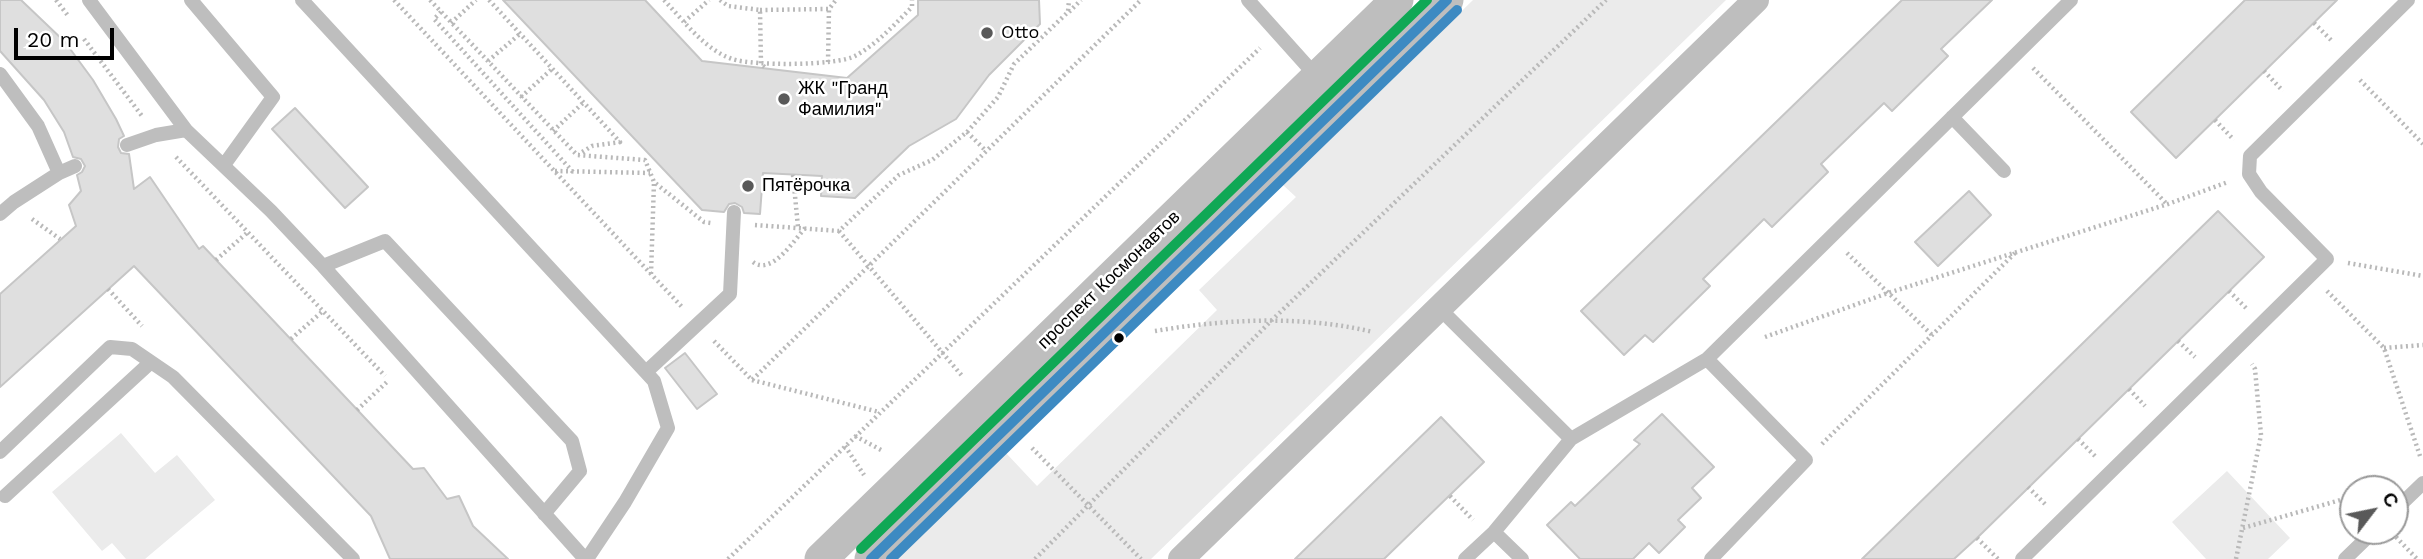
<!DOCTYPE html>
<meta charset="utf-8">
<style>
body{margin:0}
#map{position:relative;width:2423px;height:559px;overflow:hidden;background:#fff;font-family:"Work Sans",sans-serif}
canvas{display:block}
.north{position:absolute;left:2339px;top:475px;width:70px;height:70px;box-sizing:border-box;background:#fff;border:2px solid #999;border-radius:50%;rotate:58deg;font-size:19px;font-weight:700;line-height:28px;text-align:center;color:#000}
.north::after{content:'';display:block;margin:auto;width:24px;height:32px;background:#595959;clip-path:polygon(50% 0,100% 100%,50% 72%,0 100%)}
.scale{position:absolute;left:14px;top:28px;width:100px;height:32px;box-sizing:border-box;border:4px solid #000;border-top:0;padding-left:9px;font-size:21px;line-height:24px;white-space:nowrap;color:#000;-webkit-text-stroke:5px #fff;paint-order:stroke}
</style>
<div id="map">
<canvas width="2423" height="559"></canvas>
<div class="north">С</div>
<div class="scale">20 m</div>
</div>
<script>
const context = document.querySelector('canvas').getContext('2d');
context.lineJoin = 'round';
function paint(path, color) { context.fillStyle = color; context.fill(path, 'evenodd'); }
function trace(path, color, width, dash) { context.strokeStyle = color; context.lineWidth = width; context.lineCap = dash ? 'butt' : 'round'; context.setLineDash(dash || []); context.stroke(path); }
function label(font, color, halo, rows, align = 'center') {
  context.font = font + ' "Work Sans",sans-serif'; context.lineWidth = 5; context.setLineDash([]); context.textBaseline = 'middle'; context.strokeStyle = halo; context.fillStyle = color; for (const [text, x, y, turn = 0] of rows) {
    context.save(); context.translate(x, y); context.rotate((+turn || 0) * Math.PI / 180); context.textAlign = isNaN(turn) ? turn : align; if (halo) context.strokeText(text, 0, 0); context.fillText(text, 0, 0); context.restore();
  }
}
const green = new Path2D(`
 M1473,0H1726L1151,559H897L1006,453L1037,486L1217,310L1199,290L1296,197L1283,185Z
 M121,433L155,473L177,455L215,500L145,559H126L112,543L102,551L52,492Z
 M2227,471L2290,538L2268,559H2206L2172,522Z`);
const building = new Path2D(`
 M0,0H21L65,42L93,80L116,119L124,136L119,139L118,147L121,153L129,154L134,189L150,177L199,249L203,246L413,469L424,468L447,499L459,496L473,526L508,559H390L371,516L134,266L0,387V294L76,226L69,205L81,191L77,175L82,172L85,166L81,159L73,157L64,132L44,100L0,51Z
 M503,0H645L702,61L847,78L918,15V0H1039L1040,24L989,75L956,119L909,146L855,198L821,196L822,176L763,173L760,214L744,213L742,207L735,203L729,204L724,212L702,210Z
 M1902,0H1992L1941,49L1948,56L1892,111L1884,103L1821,164L1828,172L1772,227L1764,219L1703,279L1710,286L1653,342L1645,335L1624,355L1581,311Z
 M2245,0H2337L2176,158L2131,112Z
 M295,108L368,187L345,208L272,129Z
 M1969,191L1991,215L1938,266L1915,242Z
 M2218,211L2264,257L1977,538L1954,559H1862Z
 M685,353L717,394L697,409L665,368Z
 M1662,414L1714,467L1692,488L1701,498L1678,520L1685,527L1659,553L1649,543L1633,559H1580L1547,525L1571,502L1575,506L1640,444L1634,440Z
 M1441,417L1484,462L1384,559H1295Z`);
const path = new Path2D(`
 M56,0L69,17
 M394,0L682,307
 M430,0L577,155L645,160L654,182L704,222L711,223
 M489,0L620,142L592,146L579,154
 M664,0C684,21 704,49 732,59C753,66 836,66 855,56C877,44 894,25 912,7V0
 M720,0L728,6L760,10L761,64L767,69
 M760,10L829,9L836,0
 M441,12L434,19L573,172
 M1069,12L1081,0
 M684,22L709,0
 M451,23L476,0
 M2314,23L2333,42
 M84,39L142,116
 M488,61L521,33
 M828,62L829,9
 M2033,68L2167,204
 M2264,71L2283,91
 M2360,80L2423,144
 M521,97L553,68
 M2215,120L2234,140
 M553,131L584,102
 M967,132L986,151
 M176,157L385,376
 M555,171L650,173
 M793,175L798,227
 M32,219L60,239
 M755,225L839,231L899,175L932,160L967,132L998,97L1014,64L1068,12L1069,0
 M839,231L963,377
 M1847,253L1932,335
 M216,260L248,232
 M753,262C772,276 794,240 806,227
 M2348,263L2423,276
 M651,274L654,182
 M108,289L142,326
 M2229,291L2246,308
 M2327,291L2384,348L2421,459
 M1155,331C1226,319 1302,315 1373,332
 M1765,337L1888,293L2168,204L2228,182
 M291,339L324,310
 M714,341L752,380L1141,0
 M2178,341L2195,357
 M2384,348L2423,345
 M752,380L879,412
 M2129,389L2145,406
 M357,410L389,380
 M855,436L883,451
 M2078,439L2095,456
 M1822,444L2017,251
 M845,446L864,475
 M1032,448L1141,559
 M2028,487L2045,504
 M1450,496L1473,520
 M2243,528L2351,497L2353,499
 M2396,537L2417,559
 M1977,538L1998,559
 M728,559L1260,48
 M1035,559L1272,320L1606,0
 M2236,559L2261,435L2255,369L2252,364`);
const service = new Path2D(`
 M89,0L186,130L271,211L323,266L585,559
 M191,0L273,97L224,165
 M302,0L654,381L668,428L625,502L587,559
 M1248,0L1317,77
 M0,74L38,126L59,173L75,166
 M1952,117L2004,171
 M127,145L156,135L186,130
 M0,214L14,202L59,173
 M323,266L385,241L572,441L580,471L544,514
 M1439,308L1571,439
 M1707,359L1806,460L1711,559
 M646,372L730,294L734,212
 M0,452L110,347L132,349L173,377L353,559
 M5,496L151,362
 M2395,510L2423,483
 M1494,532L1522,559
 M1465,559L1494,532L1571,439L1707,359L2071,0
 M2022,559L2327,259L2261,192L2249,174L2250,156L2408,0
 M2345,559L2374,531`);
const minor = new Path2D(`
 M1181,559L1756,0`);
const tertiary = new Path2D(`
 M821,559L1397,0
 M871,559L1447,0`);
const bus1 = new Path2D(`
 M871,559L1447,0`);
const bus2 = new Path2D(`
 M891,559L1457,10`);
const bus3 = new Path2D(`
 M861,549L1427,0`);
const markers = [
 [987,33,7,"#595959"],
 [784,99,7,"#595959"],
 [748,186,7,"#595959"],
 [1119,338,6,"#000"]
];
const poiNames = [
 ["Otto",1001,33],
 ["ЖК \"Гранд",798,89],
 ["Фамилия\"",798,110],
 ["Пятёрочка",762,186]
];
const streetNames = [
 ["проспект Космонавтов",1109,280,-44]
];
paint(green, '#ebebeb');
paint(building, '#dfdfdf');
trace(building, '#c6c6c6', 2);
trace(path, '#b9b9b9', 4.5, [2, 3.5]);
trace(service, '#bebebe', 14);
trace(minor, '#bebebe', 26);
trace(tertiary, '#bebebe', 33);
trace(bus1, '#3d8ac2', 10);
trace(bus2, '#3d8ac2', 10);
trace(bus3, '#10a855', 10);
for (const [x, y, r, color] of markers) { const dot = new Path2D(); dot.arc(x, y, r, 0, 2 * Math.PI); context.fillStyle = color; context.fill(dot); trace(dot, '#fff', 2.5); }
label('18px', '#000', '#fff', poiNames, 'left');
label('18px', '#000', '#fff', streetNames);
</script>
